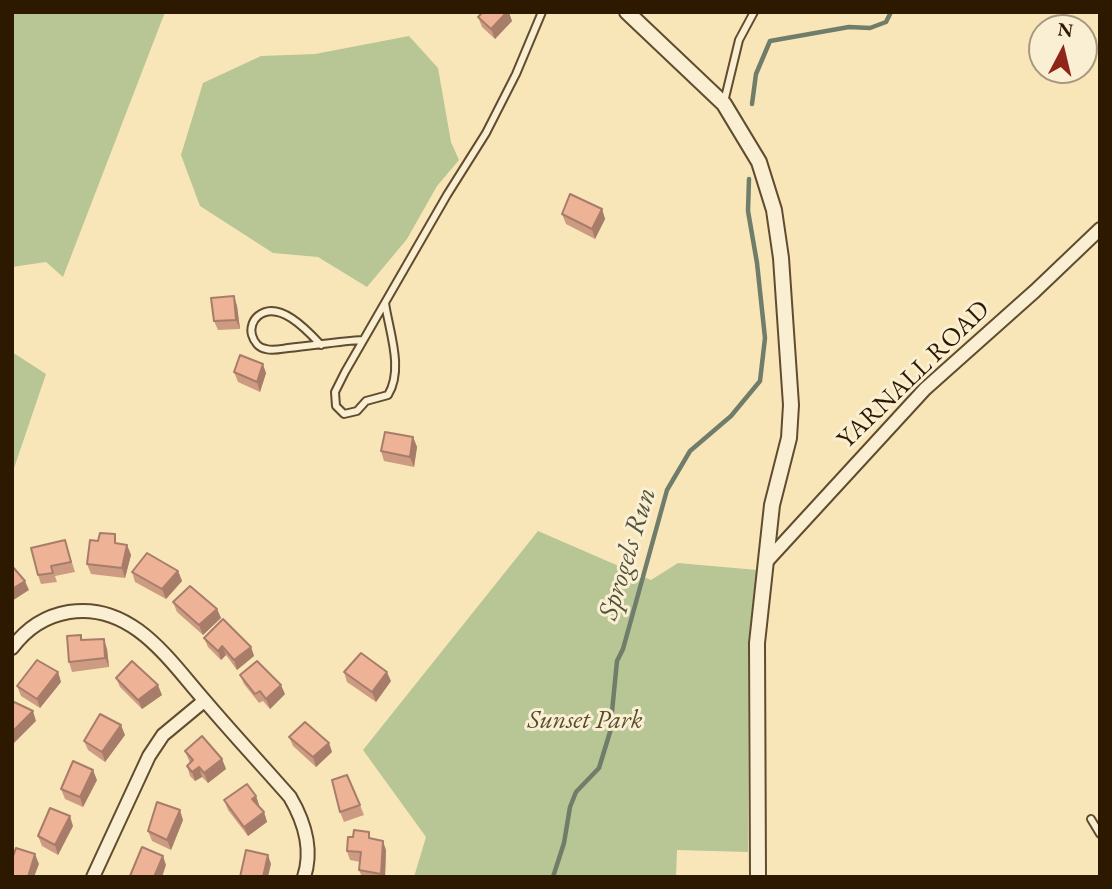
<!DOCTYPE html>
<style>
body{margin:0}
#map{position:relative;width:1112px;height:889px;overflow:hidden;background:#f8e6b9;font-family:"EB Garamond",serif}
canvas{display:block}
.frame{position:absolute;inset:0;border:14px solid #2d1900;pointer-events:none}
.north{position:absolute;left:1028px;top:14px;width:70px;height:70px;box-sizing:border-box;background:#faefd2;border:2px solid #a8997e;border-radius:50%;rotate:7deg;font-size:19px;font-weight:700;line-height:28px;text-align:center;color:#2d1900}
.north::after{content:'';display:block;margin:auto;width:24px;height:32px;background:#8f2418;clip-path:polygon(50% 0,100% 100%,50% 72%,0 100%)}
</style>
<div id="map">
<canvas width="1112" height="889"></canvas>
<div class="frame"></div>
<div class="north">N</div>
</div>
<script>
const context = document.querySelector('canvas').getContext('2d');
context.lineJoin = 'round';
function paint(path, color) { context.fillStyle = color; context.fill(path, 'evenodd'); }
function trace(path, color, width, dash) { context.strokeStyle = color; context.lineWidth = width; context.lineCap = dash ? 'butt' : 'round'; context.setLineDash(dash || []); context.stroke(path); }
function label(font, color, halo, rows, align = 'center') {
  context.font = font + ' "EB Garamond",serif'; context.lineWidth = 6; context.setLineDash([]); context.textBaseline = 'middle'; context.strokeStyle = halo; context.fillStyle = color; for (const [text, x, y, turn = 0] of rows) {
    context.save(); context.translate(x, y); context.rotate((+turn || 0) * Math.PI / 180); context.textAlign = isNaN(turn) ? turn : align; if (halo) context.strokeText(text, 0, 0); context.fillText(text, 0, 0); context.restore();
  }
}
const green = new Path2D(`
 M12,12H165L63,277L46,262L12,267Z
 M409,36L438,68L451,142L459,160L437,186L407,239L367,287L318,257L273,253L200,206L181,155L203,83L261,56L315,54Z
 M12,352L46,374L12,474Z
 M538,531L651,580L678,563L757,570L748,647V852L677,850L676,877H414L426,837L363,750Z`);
const stream = new Path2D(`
 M752,104L756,74L770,41L849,27L870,28L886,22L891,12
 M553,877L564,843L570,807L576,792L599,768L610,732L617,661L623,649L667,490L690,451L731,416L760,381L765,338L757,263L748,211L749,179`);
const service = new Path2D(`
 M724,102L739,40L754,12
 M385,303C389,331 404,369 388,395L366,401L357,411L344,414L336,406L335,392L345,372L447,195L486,133L516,74L542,12
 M321,345C308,331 279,299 258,316C253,320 250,328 252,335C254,342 259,348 266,349C273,351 281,349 288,348C313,346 338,341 363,340
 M1091,819L1100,834`);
const minor = new Path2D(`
 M767,561L925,389L1035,291L1100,229
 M12,648C26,629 45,616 69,612C132,602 169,660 205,701C233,734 262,765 290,797C304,821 313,850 304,877
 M93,877L149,756L163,735L204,701`);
const tertiary = new Path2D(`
 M627,12L724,104L759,162L774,210L781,258L791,405L789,438L772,505L757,643L758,877`);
const wall = new Path2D(`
 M478,17L512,21L495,39L482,27Z
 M602,209L605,219L595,239L566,224L562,214Z
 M234,296L237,306L240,329L218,330L214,321Z
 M234,372L266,373L260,392L238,382Z
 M413,437L417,447L414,467L384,461L381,451Z
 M65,540L75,572L55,576L57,582L41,584L38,575Z
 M119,544L127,545L131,555L125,578L91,574L87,564Z
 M178,571L182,581L166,599L135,582L132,572Z
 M173,602L217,609L221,618L203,635L177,612Z
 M204,638L251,647L254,656L237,670L226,655L221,660L208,647Z
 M83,640L107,649L109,667L72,672L69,662Z
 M58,672L61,682L40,708L21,696L17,686Z
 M344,672L391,681L376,702L347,682Z
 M240,675L285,694L270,709L263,701L259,703L244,684Z
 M116,678L162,695L142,709L120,687Z
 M125,735L105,762L88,750L84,741Z
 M289,737L329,743L332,752L316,767L293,746Z
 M185,751L222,759L226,769L208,783L202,777L195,781L190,776L187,766L190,763Z
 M97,780L83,807L65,799L61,789Z
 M256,796L259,805L258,806L264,812L267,822L248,836L228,810L224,800Z
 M360,805L364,815L344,822L340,812Z
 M183,820L171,850L152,841L148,831Z
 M73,826L58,855L42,846L38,836Z
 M371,839L386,850L385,877H362L359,870L360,862L350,860L347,851Z`);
const shadedWall = new Path2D(`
 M507,12H509L512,21L495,39L491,29Z
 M602,209L605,219L595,239L592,229Z
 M234,296L237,306L240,329L236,320Z
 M263,364L266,373L260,392L257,382Z
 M413,437L417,447L414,467L410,457Z
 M127,545L131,555L125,578L122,568Z
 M178,571L182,581L166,599L162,589Z
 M25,581L29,590L12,601V589Z
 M217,609L221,618L203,635L199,625Z
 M104,639L107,649L109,667L105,658Z
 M222,646L226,655L221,660L218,651Z
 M251,647L254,656L237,670L234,660Z
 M58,672L61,682L40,708L37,699Z
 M387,672L391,681L376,702L372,692Z
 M158,685L162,695L142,709L138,700Z
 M281,685L285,694L270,709L266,699Z
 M33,711L36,721L12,745V732Z
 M121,725L125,735L105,762L102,752Z
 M329,743L332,752L316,767L313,757Z
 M222,759L226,769L208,783L204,773Z
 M199,767L202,777L195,781L192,772Z
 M93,770L97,780L83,807L80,797Z
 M256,796L259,805L255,809L252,799Z
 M180,810L183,820L171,850L167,840Z
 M264,812L267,822L248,836L244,827Z
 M70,816L73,826L58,855L55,845Z
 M383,841L386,850L385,877H382L381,874Z
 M35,854L39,864L34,877H28Z
 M268,855L271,864L268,877H263Z
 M163,856L166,865L162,877H154Z`);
const building = new Path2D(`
 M483,12H507L491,29L478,17Z
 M570,194L602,209L592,229L562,214Z
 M234,296L236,320L214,321L211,298Z
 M240,355L263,364L257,382L234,372Z
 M385,432L413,437L410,457L381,451Z
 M100,533L115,534V543L127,545L122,568L87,564L90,540L98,541Z
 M65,540L71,562L51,566L53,573L38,575L31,548Z
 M147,553L178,571L162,589L132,572Z
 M12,566L25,581L12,589Z
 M190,586L217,609L199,625L173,602Z
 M223,619L251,647L234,660L222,646L218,651L204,638Z
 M81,635V640L104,639L105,658L69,662L67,636Z
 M361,653L387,672L372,692L344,672Z
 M37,660L58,672L37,699L17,686Z
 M132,661L158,685L138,700L116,678Z
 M257,661L281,685L266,699L260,691L255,694L240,675Z
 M12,701L33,711L12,732Z
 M100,714L121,725L102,752L84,741Z
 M305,722L329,743L313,757L289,737Z
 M202,736L222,759L204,773L199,767L192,772L187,766L193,760L185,751Z
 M73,761L93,770L80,797L61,789Z
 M347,775L360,805L340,812L332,780Z
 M247,784L256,796L252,799L264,812L244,827L224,800Z
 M157,802L180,810L167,840L148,831Z
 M50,808L70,816L55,845L38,836Z
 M354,830L369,832V838L383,841L381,874L359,870L361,852L347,851L348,837H353Z
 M142,847L163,856L154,877L130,876Z
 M16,848L35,854L28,877H12V859Z
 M246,850L268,855L263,877H240Z`);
const streetNames = [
 ["YARNALL ROAD",914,375,-44]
];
const parkNames = [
 ["Sunset Park",585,721]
];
const waterNames = [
 ["Sprogels Run",628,554,-73]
];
paint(green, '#b7c694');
trace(stream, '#707d6b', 4.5);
trace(service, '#604c2e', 10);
trace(minor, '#604c2e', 16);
trace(tertiary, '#604c2e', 18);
trace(service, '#faefd2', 6);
trace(minor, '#faefd2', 12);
trace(tertiary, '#faefd2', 14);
paint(wall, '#cd9a82');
paint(shadedWall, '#a77d6a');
paint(building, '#eeb397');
trace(building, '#a77d6a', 2);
label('26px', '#2d1900', '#faefd2', streetNames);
label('italic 26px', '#564d2c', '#faefd2', parkNames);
label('italic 28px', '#54533e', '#faefd2', waterNames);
</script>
